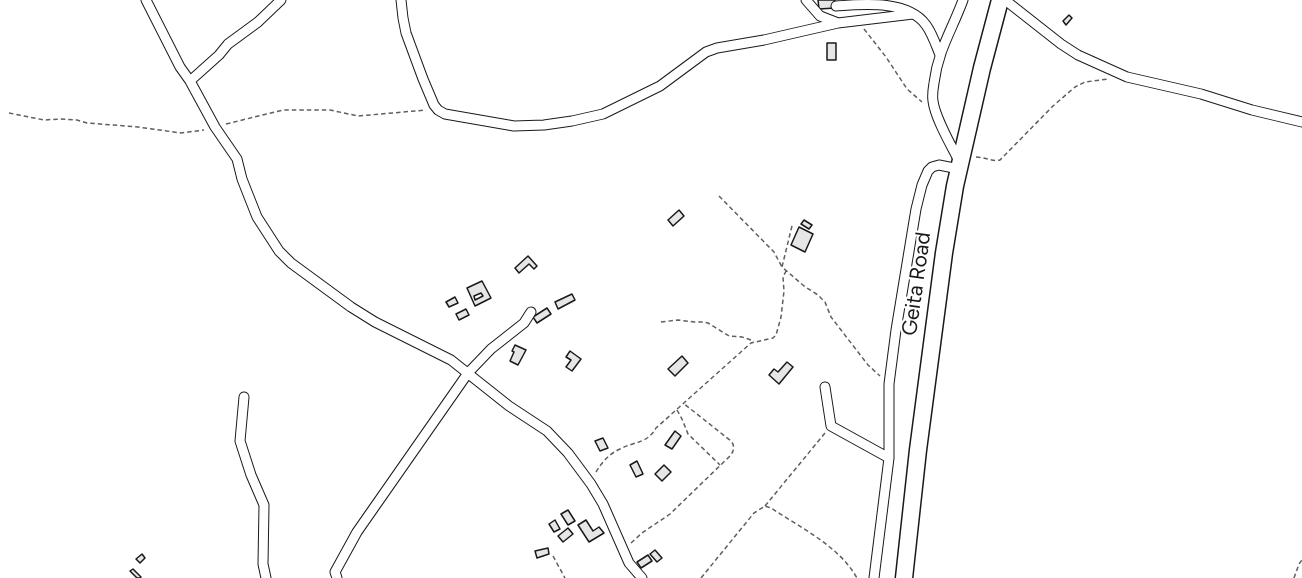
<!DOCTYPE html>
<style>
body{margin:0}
canvas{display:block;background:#fff}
</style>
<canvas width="1302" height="578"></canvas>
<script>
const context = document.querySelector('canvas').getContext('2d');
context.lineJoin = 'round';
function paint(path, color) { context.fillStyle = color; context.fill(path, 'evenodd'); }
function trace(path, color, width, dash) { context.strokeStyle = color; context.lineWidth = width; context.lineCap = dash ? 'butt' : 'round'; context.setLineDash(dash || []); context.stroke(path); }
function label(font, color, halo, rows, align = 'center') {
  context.font = font + ' Figtree,sans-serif'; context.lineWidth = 4.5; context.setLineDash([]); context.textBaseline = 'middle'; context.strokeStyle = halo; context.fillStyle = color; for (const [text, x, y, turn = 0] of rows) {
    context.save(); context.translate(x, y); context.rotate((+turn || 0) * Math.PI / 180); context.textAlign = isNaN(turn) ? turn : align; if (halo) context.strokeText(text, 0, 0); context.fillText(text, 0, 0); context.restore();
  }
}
const building = new Path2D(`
 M818,0H835V8L819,9Z
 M1069,15L1072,18L1066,25L1063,21Z
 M827,43H836V60H827Z
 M679,210L684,216L673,226L668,220Z
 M804,220L812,225L809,229L801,224Z
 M799,227L813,234L805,252L791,245Z
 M528,256L537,266L534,269L529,264L519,273L515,268Z
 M482,281L491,298L475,306L467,288ZM481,293L483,296L475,300L474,296Z
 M572,294L575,300L558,309L555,302Z
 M455,297L458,303L449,307L446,302Z
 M547,308L551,314L537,323L533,317Z
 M466,309L469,315L459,320L456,314Z
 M515,345L526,350L518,365L510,361L514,352L512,351Z
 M570,351L581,359L572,371L566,367L571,360L566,357Z
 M682,356L688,363L675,376L668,369Z
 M787,362L793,367L779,384L769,375L774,369L778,372Z
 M675,431L681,436L672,449L665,445Z
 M603,438L608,448L600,451L595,441Z
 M637,461L643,474L636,477L630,465Z
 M664,465L671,472L662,481L655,474Z
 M568,510L575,521L568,525L561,514Z
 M555,520L560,529L554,532L549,524Z
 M586,520L593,531L599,527L604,533L589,542L578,525Z
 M568,528L573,534L563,542L558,536Z
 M548,548L549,554L537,558L535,551Z
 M655,550L662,558L657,562L650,554Z
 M142,554L145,558L140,563L136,559Z
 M648,555L652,561L641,568L637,562Z
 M133,569L141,577L140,578H137L130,571Z`);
const path = new Path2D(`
 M864,29L886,57L907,89L922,102
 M9,113L44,120L60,119L77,120L87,123L138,127L181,133L204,130
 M226,124L283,110H330L358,116L426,110
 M976,157C985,157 992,162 1000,160L1053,106L1075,87L1085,82L1108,79
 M719,196L774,252L782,267
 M792,226L782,267L804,286L818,295L825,302L831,317L868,365L880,376
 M661,322L678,320L694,322H703L708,323L729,336L742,337L754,341
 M677,410L682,419L688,434L720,465
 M596,472C602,462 609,454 620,449C635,441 647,444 656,428L751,343L773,338L776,335L781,317L784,291L783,277L786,271
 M765,506L825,433
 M631,543L642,533L670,514L731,455C734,450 735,446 731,441L683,403
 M553,556L565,578
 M701,578L754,513L765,506L771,508C801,528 839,546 857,578
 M1294,578L1299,564L1302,560`);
const street = new Path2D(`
 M146,0L180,67L190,81L215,127L237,159L242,179L257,217L279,251L291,263L351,307L375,322L451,360L509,406L547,431L568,453L591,484L603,504L629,563L642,578
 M401,0L403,18L406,33L423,79L434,105L438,110L445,114L514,126L544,125L572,121L603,114L660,86L706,52L717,48L764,40L838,23
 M806,0L820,16L838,23L913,14
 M1005,0L1061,44L1078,55L1127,77L1201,94L1252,110L1302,122
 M836,6C864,4 908,0 926,25C932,33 936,45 940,55
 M190,81L219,55L228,44L258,22L281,0
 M959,161C951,145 935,118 933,101C932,95 933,89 934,83C938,50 952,30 963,0
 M825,387L831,426L889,458
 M244,397L240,441L251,475L264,505L263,564L266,578
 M337,578L335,572L357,532L468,373L491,349L524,323L531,312
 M874,578L889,458V384L896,330L916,209L922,185L928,171L932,167L939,165L959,169`);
const highway = new Path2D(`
 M904,578L918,450L944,253L955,186L982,68L1000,0`);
const streetNames = [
 ["Geita Road",917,284,-82]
];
paint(building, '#e6e6e6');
trace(building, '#1a1a1a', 1.5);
trace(street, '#1a1a1a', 11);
trace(highway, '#1a1a1a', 19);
trace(path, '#5f5f5f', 1.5, [4.5, 3]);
trace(street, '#fff', 9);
trace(highway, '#fff', 16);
label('21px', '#1a1a1a', '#fff', streetNames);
</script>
